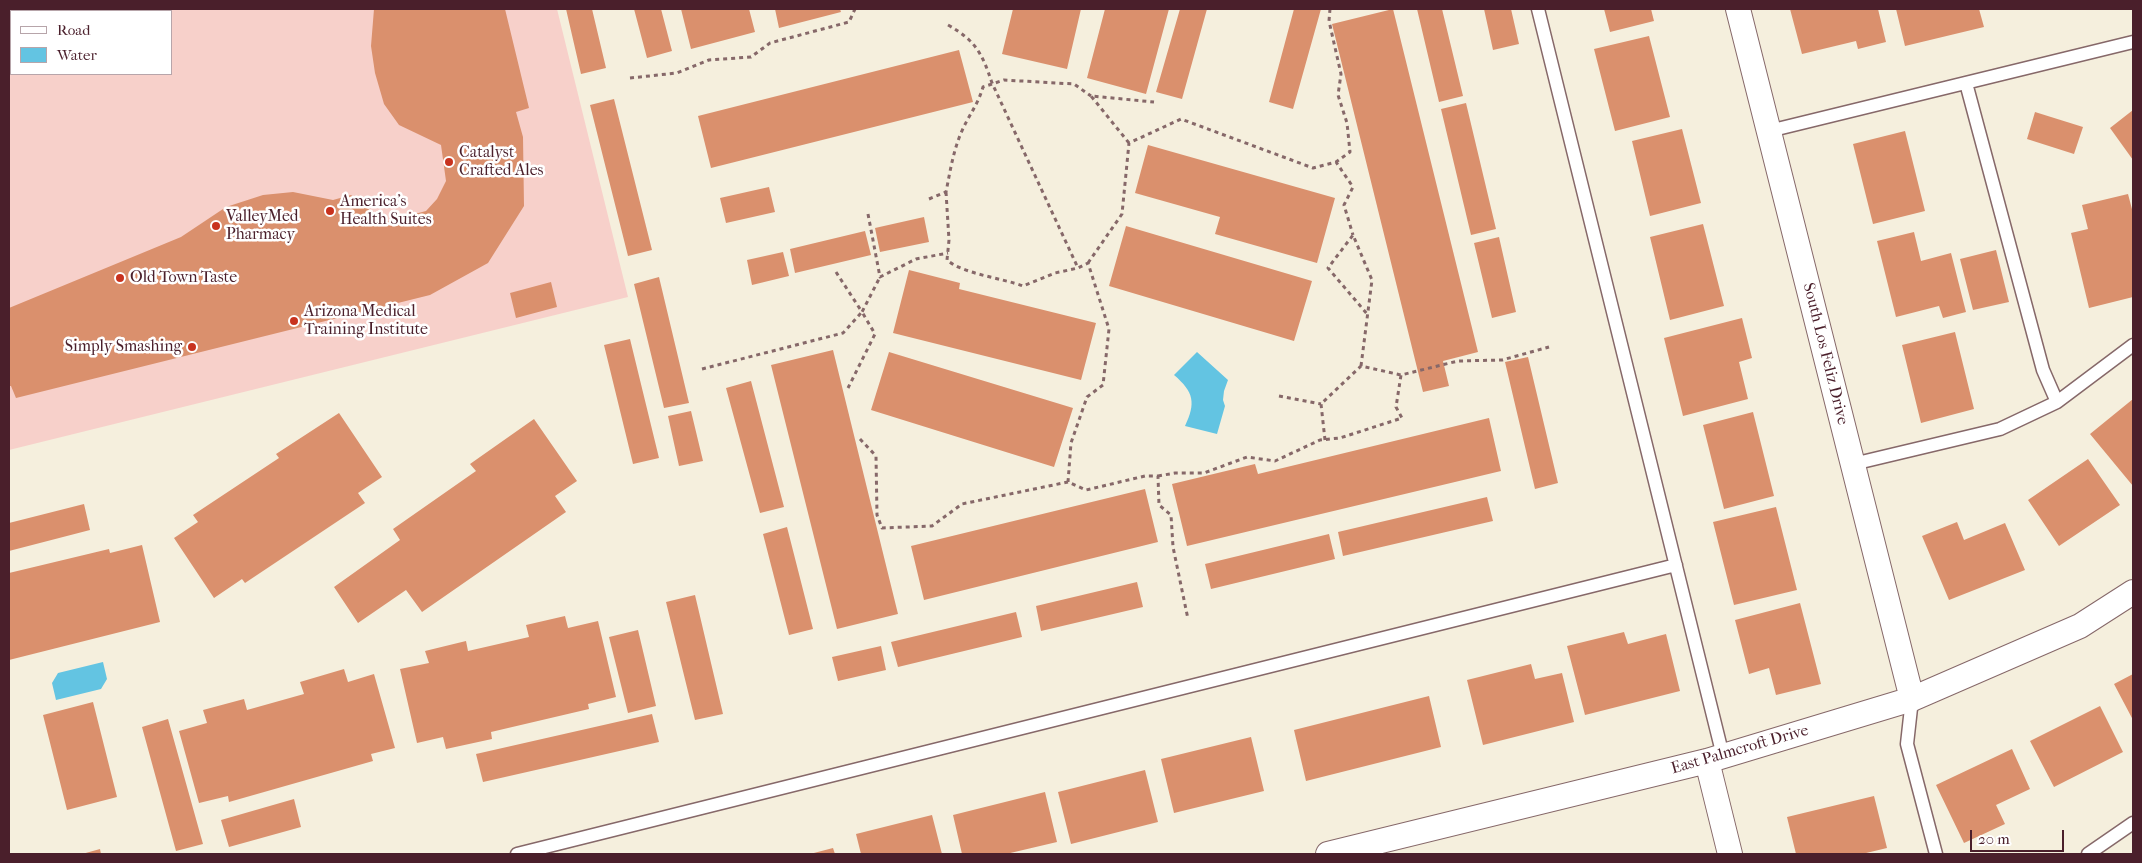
<!DOCTYPE html>
<style>
body{margin:0}
#map{position:relative;width:2142px;height:863px;overflow:hidden;background:#f5efdd;font-family:"IM FELL French Canon",serif}
canvas{display:block}
.frame{position:absolute;inset:0;border:10px solid #4a1f2b;pointer-events:none}
.legend{position:absolute;left:10px;top:10px;width:162px;height:65px;box-sizing:border-box;background:#fff;border:1px solid #b7a5aa;margin:0;padding:6px 9px;list-style:none;font-size:15px;color:#4a1f2b}
.legend li{display:flex;align-items:center;gap:10px;height:25px}
.legend b{width:25px;border:1px solid #b7a5aa}
.scale{position:absolute;left:1970px;top:830px;width:94px;height:22px;box-sizing:border-box;border:2px solid #4a1f2b;border-top:0;padding-left:6px;font-size:15px;line-height:18px;white-space:nowrap;color:#4a1f2b;-webkit-text-stroke:4px #fff;paint-order:stroke}
</style>
<div id="map">
<canvas width="2142" height="863"></canvas>
<div class="frame"></div>
<ul class="legend">
<li><b style="height:6px;background:#fff"></b>Road</li>
<li><b style="height:14px;background:#63c4e2"></b>Water</li>
</ul>
<div class="scale">20 m</div>
</div>
<script>
const context = document.querySelector('canvas').getContext('2d');
context.lineJoin = 'round';
function paint(path, color) { context.fillStyle = color; context.fill(path, 'evenodd'); }
function trace(path, color, width, dash) { context.strokeStyle = color; context.lineWidth = width; context.lineCap = dash ? 'butt' : 'round'; context.setLineDash(dash || []); context.stroke(path); }
function label(font, color, halo, rows, align = 'center') {
  context.font = font + ' "IM FELL French Canon",serif'; context.lineWidth = 5; context.setLineDash([]); context.textBaseline = 'middle'; context.strokeStyle = halo; context.fillStyle = color; for (const [text, x, y, turn = 0] of rows) {
    context.save(); context.translate(x, y); context.rotate((+turn || 0) * Math.PI / 180); context.textAlign = isNaN(turn) ? turn : align; if (halo) context.strokeText(text, 0, 0); context.fillText(text, 0, 0); context.restore();
  }
}
const built = new Path2D(`
 M9,9H557L628,297L9,450ZM11,11H171V74H11Z`);
const water = new Path2D(`
 M1197,352L1228,380L1224,391L1223,400L1225,406L1217,434L1185,426C1196,403 1194,392 1174,375Z
 M103,662L107,679L101,689L56,700L52,683L58,673Z`);
const building = new Path2D(`
 M374,9H505L529,108L516,112L523,137L524,206L488,263L430,295L16,398L11,386H9V308L181,237L226,207L263,195L293,192L333,200L351,195L384,222L426,211L437,199L446,181L441,145L399,125L384,104L375,73L371,46Z
 M566,9H592L606,68L581,74Z
 M634,9H661L672,51L647,58Z
 M681,9H749L755,32L691,49Z
 M775,9H840L841,12L779,28Z
 M1013,9H1081L1067,69L1002,54Z
 M1105,9H1169L1146,94L1087,78Z
 M1180,9H1207L1182,99L1156,92Z
 M1294,9H1321L1293,109L1269,102Z
 M1393,9L1478,352L1443,361L1449,386L1423,392L1332,24Z
 M1417,9H1442L1463,96L1439,102Z
 M1484,9H1511L1519,44L1493,50Z
 M1604,9H1651L1654,21L1610,32Z
 M1790,9H1878L1886,42L1858,49L1856,41L1802,54Z
 M1896,9H1979L1984,27L1905,46Z
 M1649,36L1670,117L1615,131L1594,49Z
 M959,50L973,102L711,168L698,116Z
 M614,99L652,250L628,256L590,105Z
 M1466,103L1496,229L1471,235L1441,109Z
 M2133,110V160L2110,128Z
 M2035,112L2083,127L2074,154L2027,139Z
 M1682,129L1701,203L1650,216L1632,141Z
 M1905,131L1925,211L1873,224L1853,144Z
 M1148,145L1335,198L1317,263L1215,234L1220,217L1135,193Z
 M769,187L775,212L726,223L720,198Z
 M2128,194L2133,213V297L2089,308L2071,233L2088,229L2082,205Z
 M924,217L929,242L880,252L875,228Z
 M1703,224L1724,306L1670,320L1650,237Z
 M1126,226L1312,281L1294,341L1109,286Z
 M865,231L871,255L795,273L790,249Z
 M1914,232L1921,261L1951,253L1966,312L1943,318L1939,306L1896,317L1877,241Z
 M1499,237L1516,312L1492,318L1474,243Z
 M1996,250L2009,302L1973,310L1960,259Z
 M783,252L789,276L752,285L747,260Z
 M909,270L960,283L959,289L1096,323L1081,380L893,333Z
 M659,277L689,403L664,408L634,284Z
 M551,282L557,307L516,318L510,293Z
 M1742,318L1752,358L1739,362L1748,399L1683,416L1664,338Z
 M1955,332L1974,409L1921,423L1902,345Z
 M630,339L659,458L633,464L604,345Z
 M833,350L898,614L837,629L771,365Z
 M889,352L1073,408L1054,467L871,410Z
 M1528,357L1558,483L1535,489L1505,362Z
 M751,381L784,507L760,513L726,388Z
 M2133,399V486L2090,434Z
 M691,411L703,461L679,466L668,416Z
 M1753,412L1774,496L1724,509L1703,425Z
 M339,413L382,477L358,493L365,503L245,583L242,579L214,598L174,538L198,522L193,515L279,458L276,454Z
 M1489,418L1501,471L1187,546L1172,484L1255,464L1258,474Z
 M534,419L577,481L555,496L566,512L422,612L406,590L358,623L334,587L400,540L393,529L476,471L470,464Z
 M2088,459L2120,505L2059,546L2028,500Z
 M1145,489L1158,542L924,600L911,546Z
 M1487,497L1493,521L1343,556L1338,532Z
 M84,504L90,530L9,551V523Z
 M1776,507L1797,590L1734,605L1713,522Z
 M1957,522L1964,540L2005,523L2025,570L1949,600L1922,536Z
 M787,527L813,629L789,635L763,534Z
 M1329,534L1335,559L1211,589L1205,564Z
 M142,545L160,622L9,660V573L109,549L110,553Z
 M1137,582L1143,607L1041,631L1036,606Z
 M695,595L723,714L695,720L666,602Z
 M1800,603L1821,684L1776,695L1769,668L1749,674L1735,620Z
 M1016,612L1022,637L898,667L891,642Z
 M565,616L568,628L598,621L616,697L588,704L589,709L491,732L492,739L446,749L443,737L417,743L400,669L429,663L425,651L466,641L468,651L529,637L526,625Z
 M638,630L656,706L628,713L609,637Z
 M1624,632L1628,644L1666,634L1680,691L1585,715L1567,646Z
 M881,646L886,670L838,681L832,657Z
 M1531,664L1535,679L1562,673L1574,722L1483,745L1467,680Z
 M344,669L348,682L374,674L395,748L371,754L373,761L229,802L228,796L199,803L179,731L207,723L203,710L244,699L247,710L304,694L300,682Z
 M2133,674V720L2114,684Z
 M1429,696L1441,747L1306,781L1294,730Z
 M93,702L117,797L67,810L43,715Z
 M2100,706L2123,752L2054,787L2030,741Z
 M652,714L659,742L483,782L476,754Z
 M168,719L203,844L176,851L142,727Z
 M1251,737L1264,791L1174,813L1161,759Z
 M2012,749L2030,789L1996,805L2005,824L1964,843L1936,785Z
 M1145,770L1158,822L1071,844L1058,792Z
 M1045,792L1057,842L1006,854H962L953,815Z
 M1874,796L1887,848L1862,854H1796L1787,817Z
 M294,799L301,827L229,847L221,820Z
 M932,815L942,854H861L856,834Z
 M833,848L835,854H810Z
 M100,849L101,854H82Z`);
const path = new Path2D(`
 M1330,9L1329,21L1341,74L1338,95L1347,123L1350,152L1336,162
 M948,25C976,41 982,53 992,83L1078,268L1088,263L1109,329L1103,385L1087,397L1071,443L1068,482L1086,490L1145,476H1158L1159,505L1171,515L1173,547L1188,619
 M630,78L677,73L709,60L751,57L770,43L849,22L855,9
 M1129,143L1091,96L1154,102
 M946,192L949,240L947,260C963,274 1002,278 1023,286L1055,273L1078,268
 M929,199L946,192C950,172 953,152 961,133C968,116 977,107 983,87L1004,80L1074,84L1091,96
 M868,214L880,277L916,259L948,253
 M1088,263L1122,214L1129,143L1181,119L1313,168L1336,162L1353,187L1344,205L1353,235
 M836,272L862,312L880,277
 M1361,366L1372,280L1353,235L1328,268L1368,315
 M702,369L843,333L862,312L875,334L848,388
 M1279,396L1321,404
 M860,439L876,456L877,515L882,528L932,526L962,504L1068,482
 M1325,440L1321,404L1361,366L1401,375
 M1158,476L1175,473H1204L1247,457L1275,461L1320,440L1340,438L1402,418L1396,407L1401,375L1458,361L1502,360L1549,347`);
const lane = new Path2D(`
 M1538,9L1723,756
 M1966,83L2043,370L2057,402
 M1769,131L2133,42
 M1853,464L2000,429L2057,402L2133,345
 M1912,699L1907,744L1936,854
 M517,854L1676,565
 M2088,854L2133,823`);
const street = new Path2D(`
 M1738,9L1912,699
 M1707,761L1730,854
 M1328,854L1707,761L1912,699L2080,626L2133,592`);
const markers = [
 [449,162,5,"#c8321e"],
 [330,211,5,"#c8321e"],
 [216,226,5,"#c8321e"],
 [120,278,5,"#c8321e"],
 [294,321,5,"#c8321e"],
 [192,347,5,"#c8321e"]
];
const poiNames = [
 ["Catalyst",459,153],
 ["Crafted Ales",459,171],
 ["America's",340,202],
 ["Health Suites",340,220],
 ["ValleyMed",226,217],
 ["Pharmacy",226,235],
 ["Old Town Taste",130,278],
 ["Arizona Medical",304,312],
 ["Training Institute",304,330],
 ["Simply Smashing",182,347,"right"]
];
const streetNames = [
 ["South Los Feliz Drive",1825,354,76],
 ["East Palmcroft Drive",1740,750,-16]
];
paint(built, '#f7d0ca');
paint(water, '#63c4e2');
paint(building, '#da906d');
trace(lane, '#866869', 15);
trace(street, '#866869', 26);
trace(path, '#866869', 3, [4, 4]);
trace(lane, '#fff', 12);
trace(street, '#fff', 24);
for (const [x, y, r, color] of markers) { const dot = new Path2D(); dot.arc(x, y, r, 0, 2 * Math.PI); context.fillStyle = color; context.fill(dot); trace(dot, '#fff', 2); }
label('16px', '#4a1f2b', '#fff', poiNames, 'left');
label('16px', '#4a1f2b', '#fff', streetNames);
</script>
